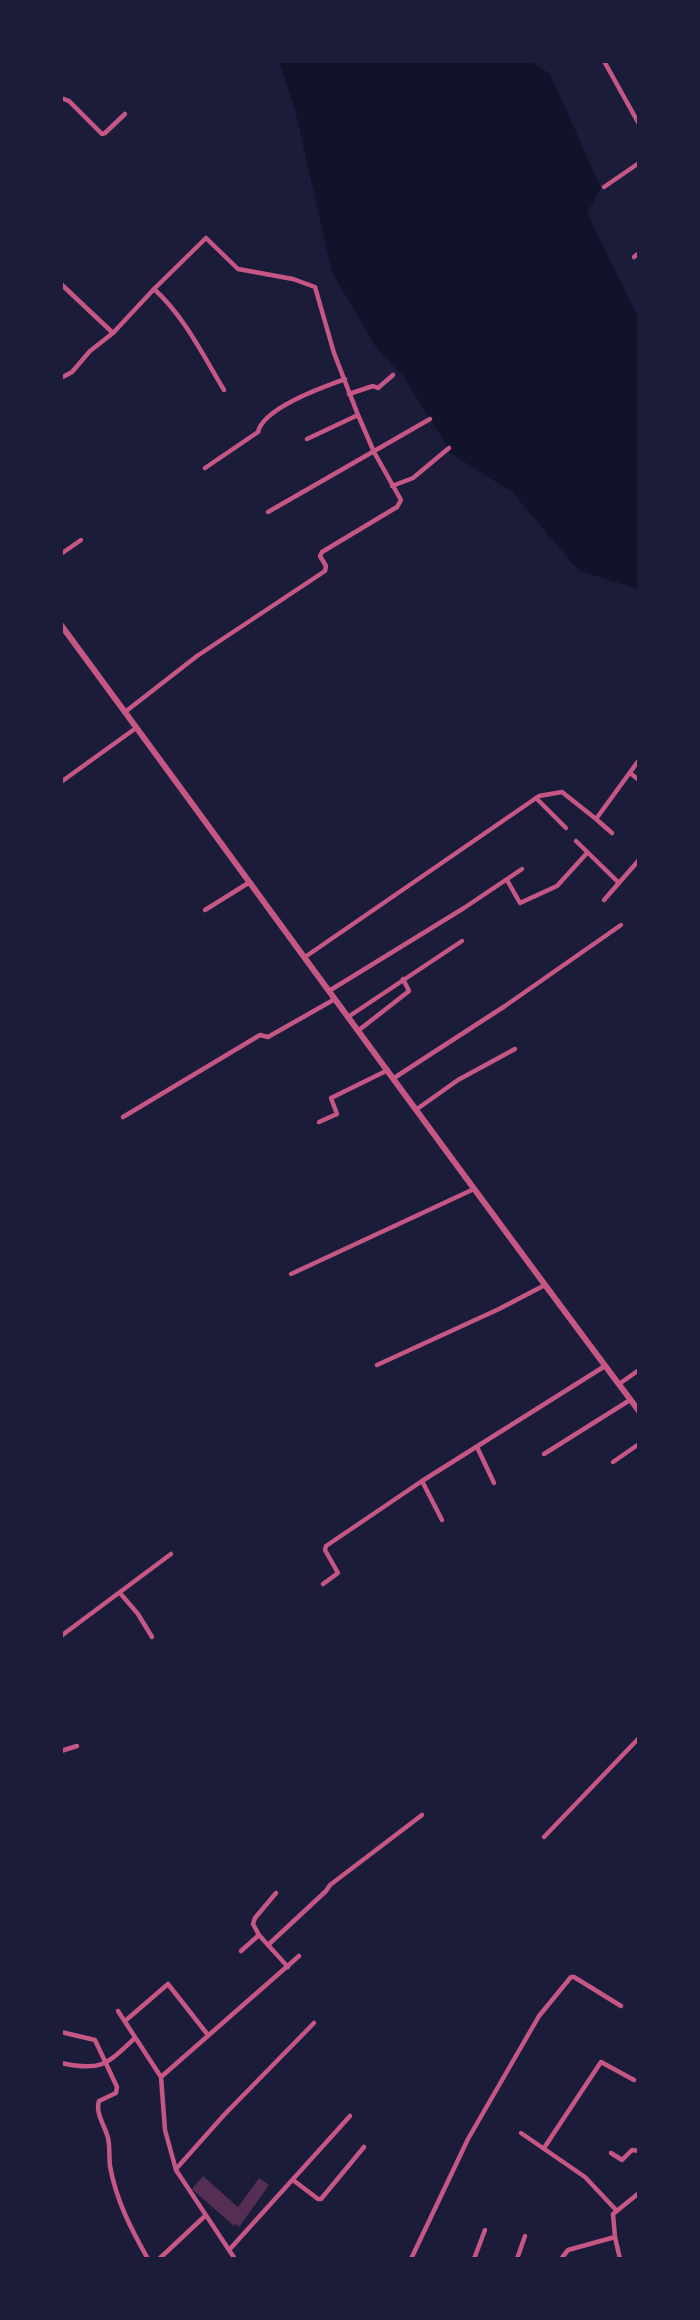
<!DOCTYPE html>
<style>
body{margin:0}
#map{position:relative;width:700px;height:2320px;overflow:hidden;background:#1b1b3a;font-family:Mulish,sans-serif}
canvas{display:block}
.frame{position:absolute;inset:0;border:63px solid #1b1b3a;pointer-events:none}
</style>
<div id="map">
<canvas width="700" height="2320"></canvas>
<div class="frame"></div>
</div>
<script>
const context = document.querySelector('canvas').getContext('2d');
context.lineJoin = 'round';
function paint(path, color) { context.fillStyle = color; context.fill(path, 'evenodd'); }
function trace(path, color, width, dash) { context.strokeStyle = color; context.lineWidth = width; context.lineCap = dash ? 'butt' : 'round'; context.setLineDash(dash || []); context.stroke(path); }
const water = new Path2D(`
 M279,61H530L550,74L601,188L587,213L639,319V589L579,571L512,492L452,454L403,376L377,349L332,272L295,110Z`);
const building = new Path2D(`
 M203,2176L238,2207L259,2178L269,2185L239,2227L235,2224L234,2226L192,2189Z`);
const minor = new Path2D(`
 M604,61L639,124
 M61,98L69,101L102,134L105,133L125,114
 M604,187L639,163
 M634,257L639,253
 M61,284L113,333
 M61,378L72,372L90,351L113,333L154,289C184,316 203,355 224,390
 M349,394L373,386L378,388L393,375
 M307,439L358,415
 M205,468L258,432C263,408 323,387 345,379
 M392,486L413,478L449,448
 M268,512L430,419
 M61,554L81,540
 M125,712L197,656L325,571L326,566L320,556L322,552L397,507L401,500L374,452L358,415L334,353L315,287L293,279L238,269L206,238L154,289
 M630,773L639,780
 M61,782L136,728
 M536,798L566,828
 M596,819L612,833
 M576,841L619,883
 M507,880L520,903L557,886L587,853
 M604,900L639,860
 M205,910L250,882
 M305,957L539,796L562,792L596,819L639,760
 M329,991L464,908L522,869
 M348,1017L462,941
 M359,1030L409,991L403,979
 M394,1078L505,1006L621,925
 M417,1109L458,1080L515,1049
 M123,1117L260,1035L268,1037L335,999
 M319,1122L337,1114L331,1098L388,1070
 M291,1274L474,1189
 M377,1365L499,1309L545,1285
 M619,1384L639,1370
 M477,1447L494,1483
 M544,1454L630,1400
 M613,1462L639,1444
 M442,1520L422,1481L605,1366
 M323,1584L338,1573L325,1550L326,1546L422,1481
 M120,1593L138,1614L152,1637
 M61,1636L171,1554
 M61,1751L77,1746
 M544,1837L639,1738
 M276,1893L255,1918L253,1924L259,1935L288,1967
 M268,1945L326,1891L330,1885L422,1815
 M241,1951L259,1935
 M118,2011L161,2077
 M125,2021L168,1984L208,2035
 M61,2032L95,2040L117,2087L116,2093L99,2101C95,2113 105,2126 108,2138C110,2147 109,2157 110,2166C116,2200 131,2229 148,2259
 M61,2063C102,2072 107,2064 135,2038
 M521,2133L585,2177L617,2211
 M544,2148L601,2062L634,2080
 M611,2153L622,2160L632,2150L639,2151
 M176,2169L224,2115L314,2023
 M293,2180L318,2199H321L364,2147
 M615,2237L613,2214L639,2193
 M229,2250L350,2116
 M159,2259L206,2215
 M235,2259L176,2170L165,2130L161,2077L299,1956
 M411,2259L468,2139L539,2016L571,1977H574L621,2006
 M474,2259L485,2230
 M517,2259L525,2236
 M561,2259L568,2250L615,2237L620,2259`);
const tertiary = new Path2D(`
 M61,625C254,887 444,1151 639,1411`);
paint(water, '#12122b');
paint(building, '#542f53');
trace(minor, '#c65784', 4.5);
trace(tertiary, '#c65784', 6);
</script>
